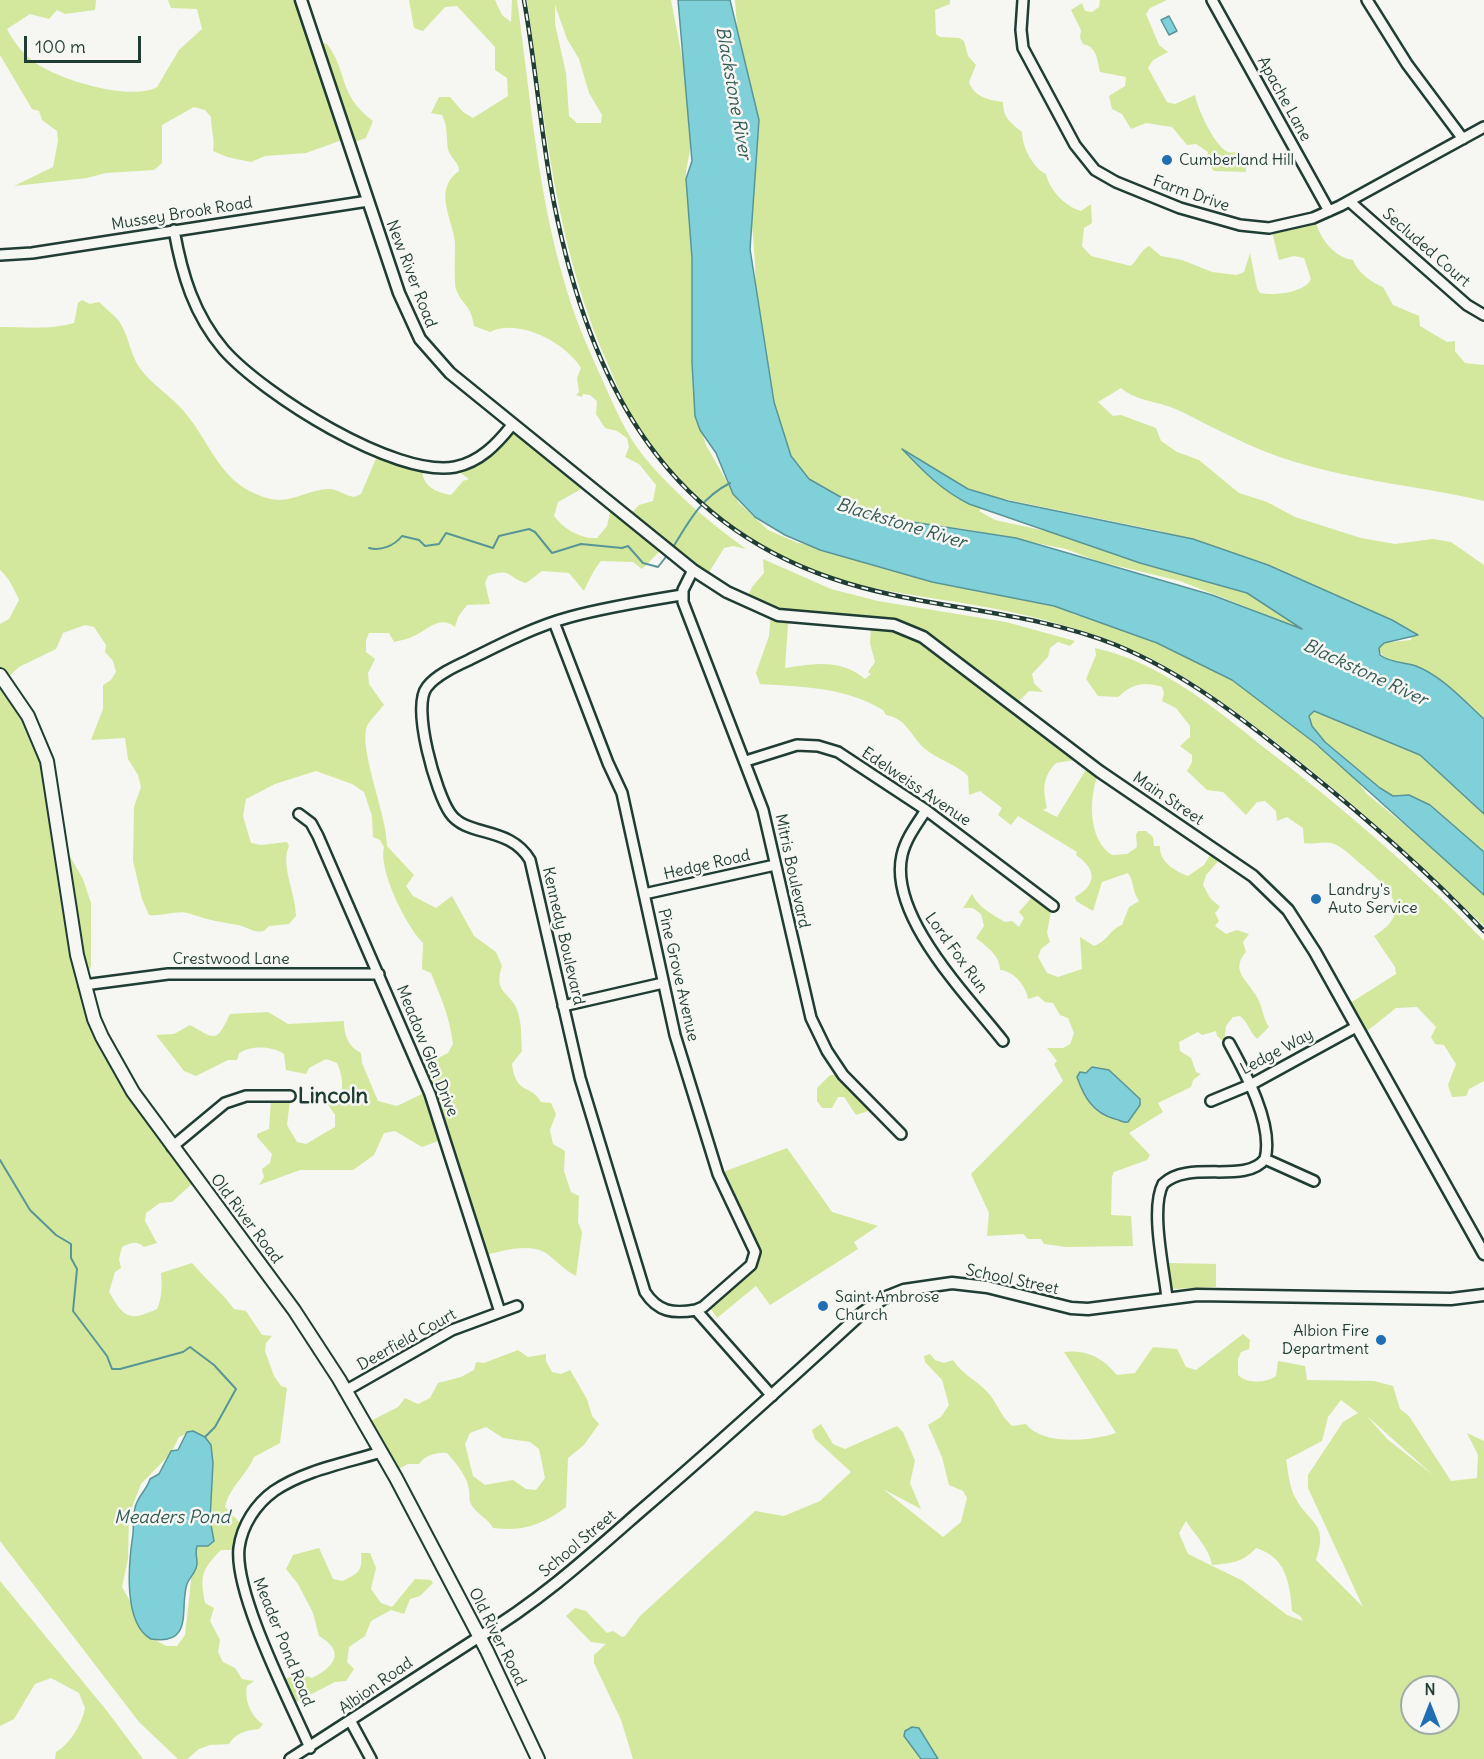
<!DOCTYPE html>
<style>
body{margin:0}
#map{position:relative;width:1484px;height:1759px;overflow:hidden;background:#f6f6f2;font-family:Delius,sans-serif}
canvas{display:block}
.north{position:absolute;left:1400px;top:1675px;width:60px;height:60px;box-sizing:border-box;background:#f6f6f2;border:2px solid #a0aca6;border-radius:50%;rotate:0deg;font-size:16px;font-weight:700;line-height:24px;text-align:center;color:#1f3d34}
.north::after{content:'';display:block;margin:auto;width:21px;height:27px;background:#1f6fb2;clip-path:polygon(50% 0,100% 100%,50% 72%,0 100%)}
.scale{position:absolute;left:24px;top:36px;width:117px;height:27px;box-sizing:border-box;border:3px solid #1f3d34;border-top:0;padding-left:8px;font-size:18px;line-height:21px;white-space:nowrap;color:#1f3d34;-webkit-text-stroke:4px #f6f6f2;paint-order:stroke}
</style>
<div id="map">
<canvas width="1484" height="1759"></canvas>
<div class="north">N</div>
<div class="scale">100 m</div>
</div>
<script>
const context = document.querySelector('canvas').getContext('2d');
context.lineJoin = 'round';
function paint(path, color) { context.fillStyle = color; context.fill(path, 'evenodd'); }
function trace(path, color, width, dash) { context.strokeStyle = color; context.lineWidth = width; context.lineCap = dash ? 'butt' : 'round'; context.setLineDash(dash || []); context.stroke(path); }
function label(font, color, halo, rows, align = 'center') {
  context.font = font + ' Delius,sans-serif'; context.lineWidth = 5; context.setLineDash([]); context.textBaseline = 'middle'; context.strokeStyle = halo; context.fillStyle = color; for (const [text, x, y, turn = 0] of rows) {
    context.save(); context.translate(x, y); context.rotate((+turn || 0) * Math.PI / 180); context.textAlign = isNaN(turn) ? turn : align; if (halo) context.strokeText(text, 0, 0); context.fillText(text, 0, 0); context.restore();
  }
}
const green = new Path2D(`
 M0,0H96L95,10L65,14L57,10L49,19L30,14L7,29C13,41 22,53 33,61C55,79 131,102 157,87L179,50L202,29L197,9L171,8L168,0H301L316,42L327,44C348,71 337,94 373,121L366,138L349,144L345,139L306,153L265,156L251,162L227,157L213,151C215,139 211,129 211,117L205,110L194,107L162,125V163L154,170L106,173L87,178L14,186L53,167L58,141L57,131L42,120L39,111L32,109L0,55Z
 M409,0H495L502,15L511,22L512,0H517C530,92 537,188 563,277C572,312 587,346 602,379C614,406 626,435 645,458C675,494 709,522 746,549L733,546L724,548L705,579L662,549L642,569L633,562L601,561C593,571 589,580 584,591L569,573L542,571L526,583C507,578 512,567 488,576L485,583L490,604L467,605L458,617L455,627C439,615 429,629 414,636C408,639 401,640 394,642L389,633H369L366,640V652L375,659L368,673L369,684L384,705C381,708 369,722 367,726C358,748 388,818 387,846L414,875L406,886L413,896L436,908L452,896L474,936L496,952L502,966C492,995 513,992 518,1013C522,1025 521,1039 522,1051L512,1064C516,1096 530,1083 541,1102L551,1103L556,1114L550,1130L553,1144L565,1151L564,1171L571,1192L579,1196L578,1222L582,1232L576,1276C564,1270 557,1261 546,1253C528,1242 500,1252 481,1256L441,1140L422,1147L395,1131L384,1133L374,1155L353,1170H300L259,1185L264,1177L262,1169L270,1163L272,1154L257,1137V1134L269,1129L271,1099L290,1100L287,1125L297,1142L306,1144L335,1127V1115L327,1103L338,1100C345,1087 342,1075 337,1063L326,1059L309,1068L306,1074L286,1070L284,1054C273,1046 252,1045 239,1053L237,1060H228L196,1076L184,1071L156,1035L174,1034L190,1025C215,1039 216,1044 230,1014L268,1012L288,1024L344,1021C344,1036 348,1046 361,1053L362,1063L378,1101L397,1106L426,1092L420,1067L448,1053L453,1044C449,1014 442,1001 431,973L422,969L423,943C406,926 378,870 384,847L380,840L373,837L372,816L364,792L352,784L316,771L275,784L246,799L243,816L251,843L261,845L287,842L289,846C280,865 296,894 296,916L289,924L269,926L264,931C252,933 248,927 238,925C221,922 207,920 191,914C177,909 163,917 149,915L142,899L133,861L134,807L141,787L138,775L128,759L125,738L91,740L103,709V685L111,680L116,672L113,661L105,652L106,645L94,627L85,625L63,633L56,649L19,667L5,680L37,735L64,846L83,879L91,903V966L89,973L82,975L89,1011L195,1181L172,1202L160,1203L146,1213L145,1221L157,1243L144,1247C136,1240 131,1243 122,1247L119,1259L121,1268L115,1272L109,1292C124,1318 129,1322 157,1309C162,1299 162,1285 161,1273L192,1263C206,1280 221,1291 234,1309L246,1311L262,1335L272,1336L266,1343L265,1351L274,1376L281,1386L287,1388L280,1443L254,1457C246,1476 230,1486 225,1507L246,1529L241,1550H221C201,1570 200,1576 205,1603L214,1608L210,1621L220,1640L218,1652L223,1662L235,1668L242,1679L254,1681L247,1686C244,1699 251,1717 263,1724L259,1729C247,1730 235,1733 229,1744L210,1745L199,1749L187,1759H178L139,1722L0,1541V624L9,619L19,600C15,591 8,576 0,570V327C26,327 50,330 74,323L78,303L82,300L90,304L99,302C105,308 113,314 119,321C128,334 130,353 139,367C150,383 168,394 181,408C213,443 218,486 271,499C291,504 309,489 329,489C337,489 346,496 354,497L361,494L378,454L422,468C422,486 435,492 451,495L463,481L469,479L452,467L477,458L512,425L585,487L558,502L554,516C564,529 580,539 597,538L607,526L611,508L626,519L639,505L653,501L656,485L639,464L625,457L629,447L627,438L617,431L605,428L596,414L597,401L590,395L583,394L582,397L576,395L579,392L577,378L581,368C565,342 518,318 490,332L474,326C471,304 461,304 456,289C454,283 455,253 455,243C453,219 432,190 459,171C459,162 450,158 448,149C446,137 448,126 442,115L431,113L439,97H450L463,112L473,118L508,96L507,78L495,70V47L457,6L445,7L423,31L414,28ZM189,1433L194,1553L185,1635L177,1646H166L150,1637L122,1587L128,1559L129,1515L141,1484L171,1453L179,1437Z
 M527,0H671L683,62L691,144L686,172L692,246L696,415L706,445L739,503L768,530L798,543L828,548L1053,603L1075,615L1086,617L1191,656L1270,704L1318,747H1324L1297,706H1312L1419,752L1473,800L1484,814V853L1354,773L1356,780L1367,794L1484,890V926C1419,863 1353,802 1282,747C1229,706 1178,667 1115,643C1070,625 1022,613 974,605C929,597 883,592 838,580C795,568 751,542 717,514C694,496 673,475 655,452C635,427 622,398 610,369C556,250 546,128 527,0ZM555,5L567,39L579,59L589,93L602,115L601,123H577L569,116L566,73L555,24Z
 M735,0H950V4L935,10L936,34L940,37L959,38L964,41L968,56L976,65L969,82C974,97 989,100 1003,102C1003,118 1011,123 1022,132C1022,147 1033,168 1046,174C1049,190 1066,207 1081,211L1091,204L1092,223L1084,228L1082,246L1091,256L1131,266C1138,259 1140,251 1149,246L1161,256L1182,260L1212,272L1237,275L1244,272L1250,253L1257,288L1260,293C1273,296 1305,293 1311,279L1304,258L1294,256L1279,260L1271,228L1315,220C1320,238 1333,257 1353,260C1358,273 1371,282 1383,287L1393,305L1419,316L1420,326L1447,342L1455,341V351L1465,363L1484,365V501C1420,486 1355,481 1292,461C1253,449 1216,429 1180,411C1160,401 1137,402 1121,388L1098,402L1113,416L1121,415L1156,428L1161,441L1177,452L1199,460L1239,493L1267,502L1295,517L1361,538L1395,544L1433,539L1451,542L1484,565V718C1471,706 1457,695 1442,687C1420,675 1391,670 1378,649L1383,643L1411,640L1412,635L1160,531L1004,499L989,500L979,511L995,520L1069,536L1240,588L1299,624L1300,627H1288L1259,612L1180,581L1097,561L1066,549L971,530L857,514L813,495L788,464L757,335L755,263Z
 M1100,0H1167L1150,8L1146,14L1159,45L1168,52L1153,60L1148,68L1167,102L1175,104L1195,95C1197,108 1214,144 1226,151C1230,154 1235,152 1240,151L1246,161V172L1214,171L1207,163L1208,152L1196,144L1187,145L1172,127L1146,123L1131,129L1122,114L1112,109L1109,96L1125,86L1126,77L1100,72C1097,59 1097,47 1083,44L1080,38L1081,30L1071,10L1082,3L1085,11L1092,12L1099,7Z
 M763,559L831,589L878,601L1006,622L1075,641L1070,646L1058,642L1050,648L1048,657L1032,674L1034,683L1043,692L1029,691L1015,705L1079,755L1075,760L1056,763C1042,778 1043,789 1047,808L1043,810L1057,817L1090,763L1099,771C1089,796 1087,839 1112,855L1127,854L1137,847L1136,835L1138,831H1146L1153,837L1154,846H1160C1159,862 1175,871 1188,876L1204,865L1213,850L1222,857L1206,875L1203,885L1210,898L1220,907L1215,913L1219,921L1215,926L1226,934L1237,930L1249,934L1243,942L1246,952C1228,972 1251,982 1259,1001C1263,1010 1263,1018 1269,1027L1257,1039C1249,1031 1248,1022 1240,1016L1233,1017L1226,1026L1224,1042L1217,1036L1216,1031L1202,1035L1198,1032L1179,1042L1180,1051L1191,1058L1196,1072L1201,1074L1193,1080L1191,1087L1158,1103L1163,1112L1129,1133L1150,1155L1147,1160L1114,1172L1112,1176L1111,1215L1131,1216L1133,1246L1066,1247L1044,1244L1041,1239H1028L1023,1234L987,1236L989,1213L971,1174L1063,1081L1054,1064L1057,1061L1047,1048H1063L1070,1044L1074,1033L1068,1018L1060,1015L1053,1003L1045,1002L1038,996L1028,999C1026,986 1014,971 1000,970C1000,955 987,947 976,938L984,926L981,914L973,908H963L972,894C978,907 993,915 1005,922L1012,921L1019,927L1024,918L1019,912L1033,896L1051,911L1047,933L1050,942L1041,949L1038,957L1047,973L1058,977L1082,969L1080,937L1094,946C1108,941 1110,929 1122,925L1129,907L1139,901C1132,892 1135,883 1128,873L1102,882L1093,911L1076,901L1075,897C1098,884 1096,869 1076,855L1077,852L1018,816L1011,825L998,815L1002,808L980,791L969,795L968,776C956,764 938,760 924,748C911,736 906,718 886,715L883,710C845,687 804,687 760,684L756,673L769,636L771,614L745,603L752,587L764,573ZM793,619L871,628L870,643L875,662L868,672L871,674L865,679C840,658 815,664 785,668L788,624ZM1086,1073L1128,1087L1141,1101L1119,1120C1101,1115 1077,1094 1078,1074Z
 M1095,648C1160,662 1216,709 1266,749C1343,808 1417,871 1484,941V1081L1469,1089L1466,1096L1452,1097L1448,1085L1456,1064L1444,1045L1435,1044L1431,1037L1436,1027L1417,1007L1396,1008L1361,1036L1344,1007L1396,974L1395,967L1374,936C1415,912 1388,887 1362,865C1353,858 1343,846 1331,843C1322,841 1313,845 1304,843L1303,828L1287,817L1277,821L1276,811L1265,801L1257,802L1246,815L1223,792L1207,790L1187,771L1192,762V755L1180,746L1190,737V726L1176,708L1162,701L1164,693L1162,687C1144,681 1132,684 1118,697L1098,696L1086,679L1096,655Z
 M830,1075H843L871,1108L868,1111L856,1115L844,1097H838L832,1108H822L817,1101V1088Z
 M787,1148L832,1212L878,1226L854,1242L858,1249L770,1305L756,1286L717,1318L711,1309L755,1268L760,1258L718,1174Z
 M1169,1263L1216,1264V1287L1172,1289Z
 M1243,1334L1250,1340L1249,1349L1241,1352L1238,1359V1375C1247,1384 1267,1383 1276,1376L1278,1361L1305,1366L1307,1380L1374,1381L1393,1386L1400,1409L1409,1416L1451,1481L1477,1478L1478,1455L1467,1433L1484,1441V1759H633L621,1720L594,1663V1655L606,1644L591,1642L566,1616L575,1608L586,1611L607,1633L613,1631L622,1637L625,1636L640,1616L755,1511L784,1516L820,1501L851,1472L815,1439L812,1430L821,1424L833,1444L845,1449L897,1426L903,1432L915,1461L910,1483L921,1509L883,1489L943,1537L961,1522L967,1498L963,1491L949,1485L942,1457L928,1425L941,1417L949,1405L942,1380L925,1362L924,1356L930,1354L935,1360L944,1363L953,1360C962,1375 979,1381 990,1395C998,1406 1002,1417 1012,1426L1026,1424C1043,1446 1092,1441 1116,1433L1064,1352C1086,1349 1102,1357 1117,1375L1135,1373L1153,1347L1177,1349L1186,1367L1196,1370ZM1341,1400L1358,1413L1343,1422L1308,1475V1488L1363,1607L1316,1560C1330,1520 1307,1525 1293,1493C1289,1483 1288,1470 1286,1460L1322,1441L1328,1417ZM1367,1416L1433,1475L1387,1439ZM1186,1521C1195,1535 1209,1548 1212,1565C1231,1563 1242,1563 1256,1548C1286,1557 1290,1583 1292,1611L1300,1616L1303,1621L1287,1615L1243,1581L1188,1554L1179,1533ZM1412,1687H1448V1723H1412Z
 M518,1350L528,1357L546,1354V1361L552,1372L561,1374L570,1370L587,1399L592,1416L599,1424L584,1445L568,1458L566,1507C542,1525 522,1532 493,1528C487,1517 476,1514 471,1504C468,1498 470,1495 469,1490C468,1477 455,1462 447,1453C437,1452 425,1455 419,1464H408L393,1472L363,1425L398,1407L405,1398L418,1404L430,1398L438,1383L461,1377L474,1370L476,1362L484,1363ZM486,1427L503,1438L530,1442L539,1449L545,1478L536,1490L526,1489L513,1480L485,1485L473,1476L465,1444L470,1433Z
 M319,1548L333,1579L342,1581C358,1574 363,1571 361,1553H370L376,1568L371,1589L381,1603L392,1607L415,1579L431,1580L433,1583L420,1596L410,1599L404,1614L391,1610L371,1621L365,1636L349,1647L347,1662L354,1669L346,1681L335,1682L290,1705L280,1682L297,1673L312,1678C333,1668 347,1652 319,1636L313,1613L298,1584L286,1569L293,1555Z
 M0,1581L107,1711L143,1759H55L56,1752C70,1744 82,1724 85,1708L79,1693L51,1678L35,1684L14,1719L0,1726Z`);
const water = new Path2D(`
 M678,0H730L759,120L750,249L774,402L791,456L809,479L874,516L1016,538L1212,595L1302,629L1247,593L1140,563L969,504C941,490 923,471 902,449L968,489L1008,501L1193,539L1268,565L1392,620L1418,635L1384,643L1379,648L1380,655C1390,663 1404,662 1416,666C1442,676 1464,701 1484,719V814L1420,755L1314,711L1309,716L1312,726L1325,742L1380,788L1393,796L1409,795L1430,805L1484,852V895L1315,743L1232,680L1157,643L1054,606L932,582L820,550L785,535L755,517L733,494L716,453L700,430L695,416L692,362V258L686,179L692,161Z
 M1169,16L1177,31L1169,35L1161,20Z
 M1092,1067L1109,1070L1140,1099V1105L1128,1122C1121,1123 1121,1120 1115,1119C1093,1113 1084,1097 1077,1077L1080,1072L1086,1073Z
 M193,1431L205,1437L211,1445L213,1463L210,1520L214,1541L208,1546H197C195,1554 197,1556 197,1563C197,1572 190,1576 187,1584C179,1607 195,1646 151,1639C122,1623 129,1560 133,1534C134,1523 132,1512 137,1502C141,1493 147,1489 150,1479L159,1474L171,1451L178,1450L187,1432Z
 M912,1727L919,1728L938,1759H921L904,1736L905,1731Z`);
const stream = new Path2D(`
 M369,548C381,551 394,546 402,536L419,540L425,546L439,544L446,533L493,548L499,536L529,529L535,532L552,553L581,544L622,548L628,546L643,563L658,567L669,553
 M672,549C689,521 701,498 730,483
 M0,1160L30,1210L56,1235L71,1244V1258L77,1269L73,1311L107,1356L112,1369H120L183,1352L190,1347L214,1365L236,1389L215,1427L205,1437`);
const minor = new Path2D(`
 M1023,0L1021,30L1023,48L1075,145L1095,170L1116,182L1180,208L1240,225L1269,228L1313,218L1340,206L1484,127
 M1212,0L1329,211
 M1367,0L1407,64L1463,139
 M1349,201L1467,305L1484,315
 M174,230C182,275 194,315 224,350C263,394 395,478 455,467C480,462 497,444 512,425
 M0,255L32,253L368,201
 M693,570L683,590V602L763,810L811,1018L827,1051L843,1075L901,1134
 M682,595C645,601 607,607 570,617C536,626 501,644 469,660C456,666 436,675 427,687C411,707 436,793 450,813C467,838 509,825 530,860L580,1078L645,1292C658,1312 673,1314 696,1310L772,1396
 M554,622L608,763L622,793L675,1035L718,1174L755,1252L751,1265L703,1307L696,1310
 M746,761L797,745L818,746L838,752L926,810L1053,906
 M926,810C917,824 906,838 902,855C888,916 967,995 1003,1041
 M299,814L311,823L318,836L430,1094L500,1312
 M644,894L775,865
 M84,985L168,974H379
 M563,1006L663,983
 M1229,1043C1245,1072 1274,1125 1265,1159
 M1211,1101L1252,1084L1356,1027
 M172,1147L225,1103L246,1096H290
 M1265,1159L1314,1181
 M1167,1298C1164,1269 1150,1209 1163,1184C1189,1159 1245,1185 1265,1159
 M345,1391L452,1330L517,1306
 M351,1722L371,1759
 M310,1748C290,1702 234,1594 239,1548C242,1525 256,1504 274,1491C305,1470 346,1463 381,1452
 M290,1759L479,1637`);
const tertiary = new Path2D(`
 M301,0L399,293L420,339L450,373L693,570L727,592L778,615L894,625L923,637L1099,771L1253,876L1288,910L1315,952L1484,1254
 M479,1637C537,1603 587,1558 637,1514C714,1448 788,1381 862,1313L884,1298L904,1290L952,1283L987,1287L1071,1308L1088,1309L1197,1295L1451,1299L1484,1295`);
const secondary = new Path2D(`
 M0,675L28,716L47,761L77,955L94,1019L102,1037L133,1092L294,1310L339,1379L396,1478L487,1651L538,1759`);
const rail = new Path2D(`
 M524,0C536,67 541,136 554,203C588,373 657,518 831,578C923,610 1024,608 1116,645C1184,673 1242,718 1299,764C1364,816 1427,871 1484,931`);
const markers = [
 [1167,160,6,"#1f6fb2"],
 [1316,899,6,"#1f6fb2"],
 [823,1306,6,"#1f6fb2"],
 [1381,1340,6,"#1f6fb2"]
];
const streetNames = [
 ["Apache Lane",1284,99,61],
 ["Farm Drive",1191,194,19],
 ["Mussey Brook Road",182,214,-9],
 ["Secluded Court",1426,248,41],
 ["New River Road",411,274,69],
 ["Edelweiss Avenue",916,787,34],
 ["Main Street",1168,799,34],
 ["Hedge Road",707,865,-13],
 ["Mitris Boulevard",792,871,78],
 ["Kennedy Boulevard",563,936,77],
 ["Lord Fox Run",956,953,54],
 ["Crestwood Lane",231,959],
 ["Pine Grove Avenue",678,975,77],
 ["Meadow Glen Drive",427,1051,68],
 ["Ledge Way",1277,1052,-28],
 ["Old River Road",246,1219,53],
 ["School Street",1012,1280,12],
 ["Deerfield Court",407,1340,-29],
 ["School Street",578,1544,-40],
 ["Old River Road",497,1637,63],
 ["Meader Pond Road",283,1642,68],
 ["Albion Road",376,1686,-35]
];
const poiNames = [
 ["Cumberland Hill",1179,160],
 ["Landry's",1328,890],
 ["Auto Service",1328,908],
 ["Saint Ambrose",835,1297],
 ["Church",835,1315],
 ["Albion Fire",1369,1331,"right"],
 ["Department",1369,1349,"right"]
];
const waterNames = [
 ["Blackstone River",733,93,80],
 ["Blackstone River",901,524,17],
 ["Blackstone River",1365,673,25],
 ["Meaders Pond",172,1518]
];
const districtNames = [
 ["Lincoln",333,1097]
];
paint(green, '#d3e89c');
paint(water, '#7fd0d9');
trace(water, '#599597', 1.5);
trace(stream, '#599597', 2);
trace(minor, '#1f3d34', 14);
trace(tertiary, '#1f3d34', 15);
trace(secondary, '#1f3d34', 16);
trace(minor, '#f6f6f2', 9);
trace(tertiary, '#f6f6f2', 10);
trace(secondary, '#f6f6f2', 12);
trace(rail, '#1f3d34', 4.5);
trace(rail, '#f6f6f2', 2, [7]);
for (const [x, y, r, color] of markers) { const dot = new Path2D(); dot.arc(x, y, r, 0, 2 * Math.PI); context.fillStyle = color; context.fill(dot); trace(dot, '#f6f6f2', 2); }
label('16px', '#1f3d34', '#f6f6f2', streetNames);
label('16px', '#1f3d34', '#f6f6f2', poiNames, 'left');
label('italic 18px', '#325a55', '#f6f6f2', waterNames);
label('bold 22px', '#1f3d34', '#f6f6f2', districtNames);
</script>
